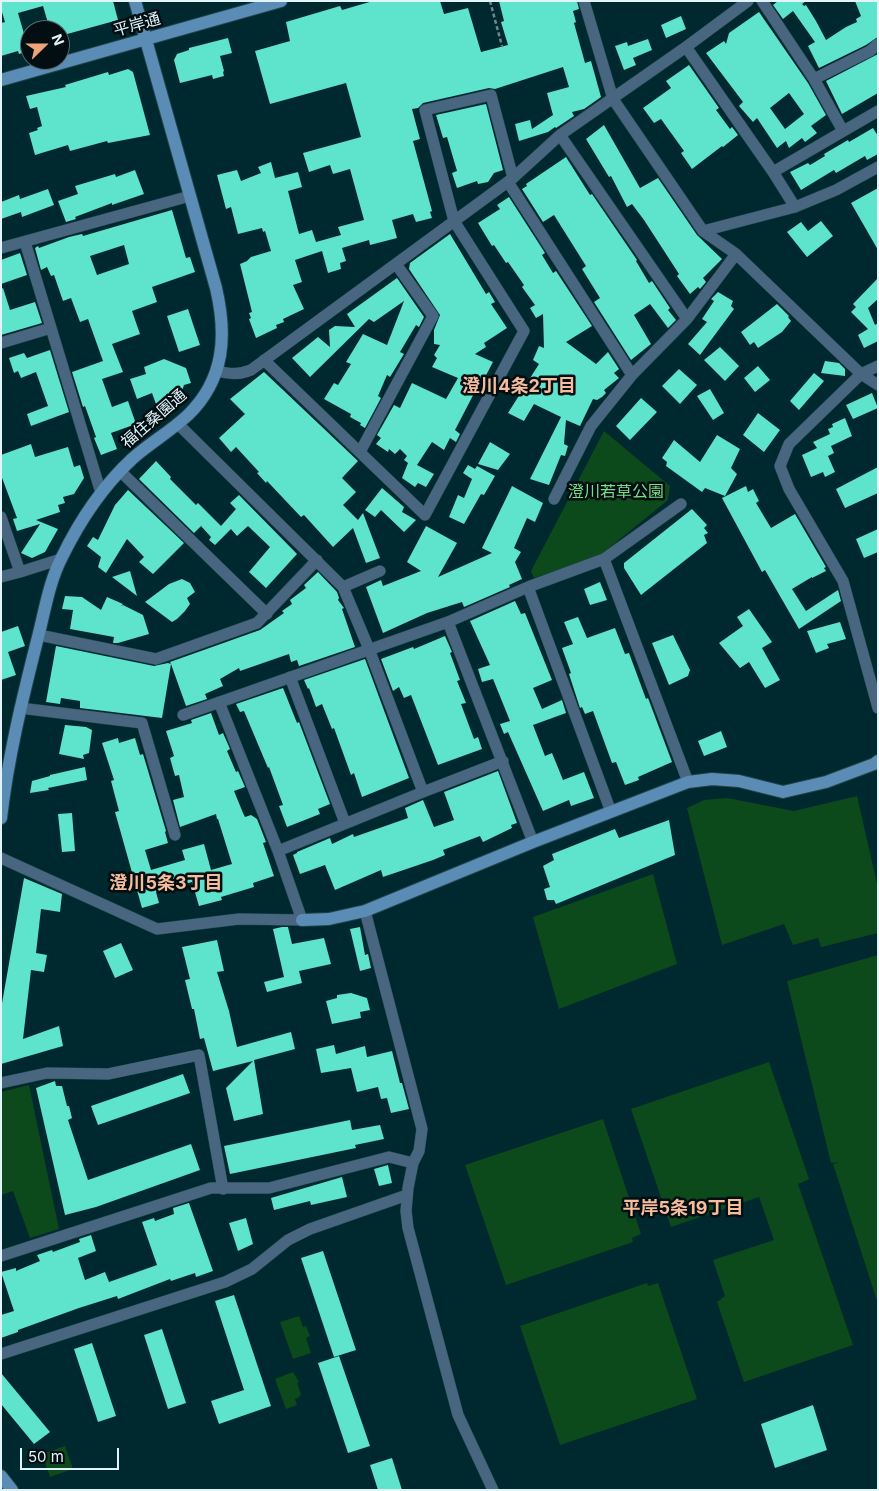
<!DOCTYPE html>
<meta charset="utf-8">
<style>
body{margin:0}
#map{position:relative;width:879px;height:1491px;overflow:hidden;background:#00282f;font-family:Inter,sans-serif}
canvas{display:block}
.frame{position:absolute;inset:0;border:2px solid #e0f4f9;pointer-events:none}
.north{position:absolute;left:20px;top:20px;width:50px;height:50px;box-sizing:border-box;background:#020e11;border:1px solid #5b6a6e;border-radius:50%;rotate:68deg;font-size:14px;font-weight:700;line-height:20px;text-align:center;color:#e0f4f9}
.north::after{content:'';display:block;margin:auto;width:18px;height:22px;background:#efa378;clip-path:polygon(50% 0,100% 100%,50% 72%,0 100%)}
.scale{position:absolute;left:20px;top:1448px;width:99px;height:22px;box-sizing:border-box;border:2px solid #e0f4f9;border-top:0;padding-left:6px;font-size:15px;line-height:18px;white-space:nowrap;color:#e0f4f9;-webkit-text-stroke:4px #020e11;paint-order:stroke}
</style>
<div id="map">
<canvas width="879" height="1491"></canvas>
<div class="frame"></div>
<div class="north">N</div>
<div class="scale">50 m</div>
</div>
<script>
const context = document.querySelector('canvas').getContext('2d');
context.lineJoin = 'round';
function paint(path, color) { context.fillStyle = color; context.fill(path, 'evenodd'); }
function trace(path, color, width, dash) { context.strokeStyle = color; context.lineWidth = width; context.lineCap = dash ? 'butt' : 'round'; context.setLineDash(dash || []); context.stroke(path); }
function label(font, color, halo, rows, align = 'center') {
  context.font = font + ' Inter,"Noto Sans JP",sans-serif'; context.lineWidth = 5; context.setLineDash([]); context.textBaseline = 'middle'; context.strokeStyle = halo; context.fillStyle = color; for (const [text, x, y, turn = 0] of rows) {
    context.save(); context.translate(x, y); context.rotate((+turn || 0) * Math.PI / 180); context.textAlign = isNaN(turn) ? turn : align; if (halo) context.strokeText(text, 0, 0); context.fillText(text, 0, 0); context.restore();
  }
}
const green = new Path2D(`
 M604,431L670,486L668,500L598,557L534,578L531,571Z
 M857,796L878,888V933L821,947L818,938L793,945L784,924L722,945L687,808L704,800L727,798L794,811Z
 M653,874L677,964L559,1009L533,917Z
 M878,955V1304L833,1164L839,1162L831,1163L787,981Z
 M769,1062L809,1179L798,1184L853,1345L744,1382L717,1302L725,1296L713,1260L774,1240L759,1197L671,1227L631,1109Z
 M29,1085L59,1229L30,1238L13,1191L1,1195V1092Z
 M603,1119L641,1234L632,1238L633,1242L506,1285L465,1165Z
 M647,1283L648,1286L658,1283L697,1399L560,1445L520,1326Z
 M299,1316L303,1327L306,1326L310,1336L306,1338L311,1353L293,1359L280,1322Z
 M293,1372L299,1382L297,1383L301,1394L299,1397L295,1399L297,1405L286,1409L275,1379Z
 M65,1446L73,1469L50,1477L42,1454Z`);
const building = new Path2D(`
 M1,1H113L118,20L60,36V30H50L43,6L18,13L29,51L19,54L18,51L1,56V23L5,22L1,9Z
 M373,1H440L444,14L468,8L481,52L508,45L501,22L504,21L499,1H577L579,9L573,11L576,22L574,23L585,63L591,61L601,97L584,109L572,112L574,116L556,128L555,127L548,132L519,141L515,124L530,120L532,129L553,115L547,93L569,87L563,67L495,89L489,88L423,103L418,108L412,109L420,139L413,141L432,211L430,212L432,218L416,222L413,214L392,220L397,238L370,245L369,240L342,248L346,261L340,263L341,269L328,273L322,251L295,260L302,282L293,285L304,309L283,319L284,322L276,325L277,328L256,338L249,319L251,318L249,313L252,312L240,264L247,261L251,257L271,251L265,231L263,232L262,228L238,234L231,207L226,209L217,175L237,170L241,181L261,173L258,167L271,162L275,178L298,172L302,187L288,191L299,234L312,230L316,242L341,235L338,227L364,220L350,169L333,174L330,165L309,172L303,153L361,137L346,83L270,104L255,51L290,41L286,22L340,6L342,10Z
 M778,1H806L802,4L804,6L806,5L816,21L826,40L846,27L857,22L856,19L861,16L855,1H878V37L866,45L819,68L808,46L815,42L793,11L783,19L773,5Z
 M759,12L808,83L826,115L811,126L817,133L805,142L802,138L789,148L786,141L777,148L757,118L753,122L739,106L743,102L706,53L724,41L726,44L729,33ZM789,93L804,114L785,129L770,108Z
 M681,16L686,29L666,38L661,25Z
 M228,38L232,53L220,56L224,71L223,72L224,76L213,79L212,75L180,83L174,60L177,54L189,50V48Z
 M648,39L652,50L633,58L636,65L624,70L615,46L627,42L628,46Z
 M878,54V93L842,114L826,81Z
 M689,65L719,108L716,110L730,129L732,127L738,135L723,147L722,146L692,169L681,153L684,151L661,119L654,123L643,108L671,88L666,81Z
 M128,69L133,72L150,135L108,143L107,141L70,151L68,145L35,155L29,133L38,130L37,128L42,126L37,107L30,109L26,96L66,87L65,85L108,72L109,75Z
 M486,104L503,170L494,173L488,182L478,184L477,181L457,188L452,173L457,171L447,137L443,138L436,115Z
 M604,125L640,188L658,178L697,235L722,259L703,278L706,282L700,289L698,287L690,294L677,276L679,274L644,220L632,204L627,207L611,176L609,177L586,139Z
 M873,128L878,136V154L867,160L865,156L836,173L834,170L801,190L790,172L808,163L810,165L825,156L824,154L848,140L849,142Z
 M566,157L590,195L592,194L637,260L636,261L649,283L652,281L670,308L668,310L676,320L668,328L650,304L634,315L651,344L631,360L594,302L600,298L582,269L586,266L554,215L543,222L522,189L527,186L526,184Z
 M135,170L144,194L112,205V203L75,217L76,219L66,222L58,201L78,194L75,186L115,174L116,177Z
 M878,188V250L851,203Z
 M48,189L54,205L22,217L21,212L1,219V202L19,195L20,199Z
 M509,197L545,253L542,255L553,273L556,271L592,326L566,342L596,364L608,352L619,369L614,373L619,378L604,390L606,393L602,397L597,400L593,399L580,426L566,420L564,444L568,446L565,456L561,455L549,485L530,479L561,417L534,404L524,421L508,413L539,364L533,360L539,346L544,348L543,314L536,318L530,308L535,305L522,287L524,285L508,262L506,263L494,245L492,246L478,223L500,209L497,205Z
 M172,210L186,258L190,257L195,272L152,287L157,302L132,311L140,334L112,344L123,372L102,379L112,407L128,401L136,424L111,433L117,449L101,455L94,438L96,437L85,406L83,407L72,372L103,361L88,319L80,322L71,298L63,301L54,275L51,276L47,267L41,270L35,248L38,246L39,248L69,237L82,234L83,236ZM124,245L129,264L97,275L90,256Z
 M821,221L833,236L807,257L787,232L801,222L808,231Z
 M450,234L486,294L489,292L495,302L491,304L507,328L484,343L486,347L475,354L493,362L483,381L481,380L455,430L460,434L456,442L450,438L444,450L432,442L417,465L434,474L426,487L418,483L415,487L402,478L408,463L404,460L407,456L400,449L395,454L389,449L388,452L376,444L381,438L377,435L394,405L400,408L412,383L446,399L458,378L432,367L437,358L434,355L440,345L434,344V330L440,315L409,269L410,263Z
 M20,253L27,275L1,284V260Z
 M397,278L424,317L419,327L416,325L400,352L404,354L390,377L387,375L378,396L381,398L365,428L360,425L361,423L350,417L351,414L324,399L334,383L338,385L351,364L346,362L363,334L387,345L404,301L374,322L369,319L310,377L292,358L318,337L330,347L329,330L335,326L355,327L347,314Z
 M878,278V299L868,308L875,325L878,323V341L864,348L858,335L868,329L851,312L856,307L853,304Z
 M3,288L10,310L35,302L42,323L1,335V289Z
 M718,292L733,301L731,306L734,309L700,355L688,344L707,322L702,319L714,301L711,299Z
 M777,304L789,316L788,317L791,321L782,332L758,348L754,342L750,345L741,332Z
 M188,309L200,345L179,352L167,316Z
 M720,347L739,366L725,381L704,360Z
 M50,350L69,412L31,426L27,414L48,406L36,372L21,378L18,371L14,373L9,358L24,353L27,358Z
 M164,359L186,368L191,383L184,385L182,391L166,396L165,400L156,404L152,393L137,399L130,379L146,374L144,367Z
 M825,361L839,363L845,369V376L821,373Z
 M758,366L770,380L755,392L744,378Z
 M679,369L697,385L680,404L662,386Z
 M264,372L358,461L342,478L356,492L343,505L358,520L363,513L380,558L366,563L353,528L333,547L304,515L301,517L267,481L266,483L257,473L259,472L236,447L231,452L219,438L245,414L230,399Z
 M814,373L824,381L799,410L790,401Z
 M710,389L724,413L713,420L697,396Z
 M872,393L878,408L853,419L846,405Z
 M641,398L657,412L630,440L616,426Z
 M758,413L780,430L764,452L743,435Z
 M845,418L852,436L831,446L834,453L828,456L835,472L825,477L823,472L811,477L802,455L817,448L813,442L830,434L828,429L833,427L832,424Z
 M717,435L740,449L731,468L737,474L725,496L705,488L702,492L666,466L667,462L662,458L674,440L700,462Z
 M490,442L510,454L498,470L478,464Z
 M31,444L35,457L68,447L74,467L80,465L84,478L74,494L63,497L65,503L58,505L60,512L36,520L58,529L45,552L32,558L21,553L40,524L17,531L13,519L17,518L1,475V455Z
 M156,461L171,477L170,479L196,505L198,503L221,526L236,509L230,503L239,495L297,554L266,588L249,572L270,547L248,526L237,536L231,529L215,545L209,540L211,537L201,526L194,533L139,479Z
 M468,465L475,469L477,466L495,476L484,495L481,494L464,524L449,517L458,495L464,498L472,479L463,473Z
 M878,467V493L845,508L836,489Z
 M512,486L543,503L535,522L527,518L514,548L521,552L515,562L522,579L509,585L510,587L464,607L462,602L427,613L383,633L366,587L381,580L383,586L421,571L407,562L426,526L457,543L438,577L492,553L482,548Z
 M746,486L748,492L753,489L759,501L756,503L771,528L795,514L826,567L824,568L826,571L812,578V577L792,589L806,611L838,590L841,601L799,629L765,570L762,572L722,498Z
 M382,488L404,507L402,512L416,520L404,532L381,510L375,517L365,510Z
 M128,490L184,543L153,574L139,562L144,557L127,539L106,573L98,567L101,557L87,546L93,537L98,540L115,505Z
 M692,509L707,525L704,528L708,533L704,535L707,543L641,595L624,568V563Z
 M878,529V552L864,558L856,539Z
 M130,571L137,596L112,577Z
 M318,572L337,592L339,598L338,600L344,608L342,609L355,647L299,666L297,660L291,662L289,654L240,671L239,668L220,679L223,686L205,694L207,699L186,706L171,664L162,718L80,708V701L61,698L60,704L46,702L56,646L154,666L168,663L171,664L170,662L260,630L284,613L282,611L292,604L290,600L306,588L304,585Z
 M182,579L190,583L195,592L187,598L190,604L185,611L177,619L172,622L145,602L169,584Z
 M600,582L607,600L590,605L584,589Z
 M65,596L82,597L101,610L107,597L123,604L121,606L123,605L143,615L149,634L118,643H113L114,637L70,629L73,610L62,609Z
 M515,601L521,614L525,613L552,680L533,688L542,709L562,700L566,713L533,725L545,756L552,753L563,780L584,772L594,798L571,806L569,800L543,811L508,732L504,734L500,724L510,721L493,679L482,682L478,669L490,665L470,621Z
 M749,609L772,642L762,648L780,680L765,688L749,662L740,668L719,643L743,626L737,617Z
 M578,617L587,638L615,628L625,654L629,653L646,699L648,698L672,762L638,777L639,780L625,785L616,762L612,763L593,711L585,714L582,707L580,708L569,674L571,673L562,648L573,644L564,622Z
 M840,622L846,639L827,644L829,648L816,653L807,631Z
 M18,626L25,646L8,652L16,675L1,680V632Z
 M673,635L690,670L688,676L669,685L652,643Z
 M445,636L452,652L450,653L460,680L457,681L466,703L461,704L474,739L478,737L482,749L438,765L411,695L404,698L399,687L393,691L381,659L413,647L414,649Z
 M365,659L409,778L362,797L354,773L351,775L334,728L332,729L322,704L316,707L309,688L308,689L304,680Z
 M283,688L297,723L299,722L330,804L318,809L320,814L287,827L279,806L283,805L269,767L268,768L244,711L240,712L236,704Z
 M211,713L219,735L223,733L230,749L227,751L236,772L238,771L245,787L234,791L243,813L245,817L251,815L257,819L266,842L263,843L274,876L253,883L254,887L221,897L222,900L199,906L192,882L156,892L159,903L142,908L115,812L119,811L111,781L114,780L102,743L118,738L119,743L135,738L140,755L143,754L166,831L165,832L168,843L145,850L151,870L185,860L182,850L204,844L211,870L232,864L218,819H217L216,814L180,827L173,800L184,797L179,775L175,776L170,758L174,756L166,731L192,723L191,720Z
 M65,725L86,727L92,730L89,753L83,755L84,759L59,754Z
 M721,731L727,747L704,756L698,741Z
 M85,767L87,780L48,788L49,790L30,793L32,781L50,776V775Z
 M498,771L517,823L511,825L512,828L483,842L480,836L443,850L445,855L433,860L383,877L381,870L335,890L325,865L300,874L293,855L297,853V852L330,838L332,844L353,834L354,837L408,818L405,808L423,800L434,827L454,820L444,792Z
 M72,813L75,851L62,852L58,814Z
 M669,820L675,855L556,904L554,900H547L544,889L550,887L543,866L554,860L552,854L615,829L619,838Z
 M24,878L62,894L60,912L41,909L36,953L47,955L44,972L31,970L23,1039L59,1026L63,1046L1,1064V1009Z
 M282,927H288L292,944L324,938L331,964L299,971L302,983L267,992L264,982L284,977L273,929Z
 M360,927L365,955L368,954L371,968L360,971L350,929Z
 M217,940L224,971L217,972L229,1011L237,1047L291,1032L295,1049L254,1060L263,1114L234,1121L226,1088L253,1061L213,1071L204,1038L200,1039L194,1009H192L185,980L190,979L182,947Z
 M121,943L133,970L115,978L103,951Z
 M351,993L367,998L370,1010L360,1012L361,1018L332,1024L326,1001L337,998V995Z
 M334,1045L336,1054L365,1046L367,1057L392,1051L400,1083H402L409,1109L391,1113L387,1098L381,1099L378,1087L357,1092L351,1068L321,1073L316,1049Z
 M183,1074L190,1093L98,1125L91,1106Z
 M55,1081L56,1086H62L67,1106H69L72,1118L68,1120L88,1180L191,1144L200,1170L96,1207L65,1215L36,1088Z
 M350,1120L352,1130L380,1125L384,1139L355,1145L356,1148L230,1174L224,1146Z
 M388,1165L392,1183L379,1186L374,1169Z
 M342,1177L347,1197L311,1205L310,1201L274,1210L271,1198Z
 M189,1203L213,1271L196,1277L195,1273L171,1281L170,1279L118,1299L117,1296L79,1308L18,1330V1332L1,1338V1315L14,1311L1,1272L16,1268V1271L40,1261L37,1255L52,1250L53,1252L80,1242L79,1239L91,1235L96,1251L78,1258L85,1280L105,1272L109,1282L157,1265L142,1222L154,1218L155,1221L174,1214L173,1208Z
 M246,1218L253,1244L238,1251L229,1223Z
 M323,1251L356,1350L334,1357L301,1258Z
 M234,1295L271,1406L219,1424L211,1401L244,1390L215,1301Z
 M162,1329L186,1403L168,1409L144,1335Z
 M92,1343L116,1416L98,1422L74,1349Z
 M339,1356L370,1446L348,1453L318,1363Z
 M1,1373L50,1432L34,1444L1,1404Z
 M813,1405L827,1450L775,1468L761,1424Z
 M392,1458L402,1490H378L370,1465Z`);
const path = new Path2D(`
 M490,1L502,46`);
const street = new Path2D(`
 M584,1L613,99L703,231L736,254L861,374L878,385
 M762,1L814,79L843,131
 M686,47L773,172L795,207
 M814,79L870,51L878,44
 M560,135L687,319
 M773,172L878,111
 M508,182L632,375
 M703,231L795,207L836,190L878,167
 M25,242L101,493
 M1,248L190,196
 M1,343L51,328
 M264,360L425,515L524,331L454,221L425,110L491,95L513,178
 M878,366L861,374L789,444L780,466L789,489L843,581L878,708
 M217,371C230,374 238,375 251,370L513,178L560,135L686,47L748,1
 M178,424L343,587L369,649L423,792
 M360,452L433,316L396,264
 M120,471L267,614
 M554,499L591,426L632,375L687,319L736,254
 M1,517L20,572L61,559
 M604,559L688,782
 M1,577L20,572
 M343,587L380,571
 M528,587L611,812
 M448,622L533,842
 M39,635L156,659L257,623L317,560
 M290,677L345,823
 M20,708L142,723L175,835
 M183,715L448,622L528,587L604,559L681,504
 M278,851L423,792L503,761
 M1,858L157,929L239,919L302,920L278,851L219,702
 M365,911L422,1129L419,1151L413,1163L408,1188L406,1211L408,1228L458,1415L493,1490
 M1,1083L47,1073L108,1074L199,1055L223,1189
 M1,1256L211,1188H269L389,1157L413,1163
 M1,1354L225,1282L252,1269L288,1240L310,1229L407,1195`);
const secondary = new Path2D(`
 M1,80L281,1
 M1,818C8,757 23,696 38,637C45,610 49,582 62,557C80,520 102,487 132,459C150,443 171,431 188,415C225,379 227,335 216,288L135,1
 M302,920L329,919L365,911L533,842L688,782L712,779L739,781L783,792L826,782L874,764L878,761
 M1,1476L12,1490`);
const streetNames = [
 ["平岸通",137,25,-16],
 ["福住桑園通",154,419,-41]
];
const parkNames = [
 ["澄川若草公園",616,492]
];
const neighbourhoodNames = [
 ["澄川4条2丁目",519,387],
 ["澄川5条3丁目",166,884],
 ["平岸5条19丁目",683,1209]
];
paint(green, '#0c4a1c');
paint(building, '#5ee3cc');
trace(street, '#1f454b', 12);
trace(secondary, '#1f454b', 14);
trace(path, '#6a898f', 2.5, [4, 2.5]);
trace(street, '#48667f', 11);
trace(secondary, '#5a8cb5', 12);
label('16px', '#e0f4f9', '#020e11', streetNames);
label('16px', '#7ade89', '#020e11', parkNames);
label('bold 18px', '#f6bc9c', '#020e11', neighbourhoodNames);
</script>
